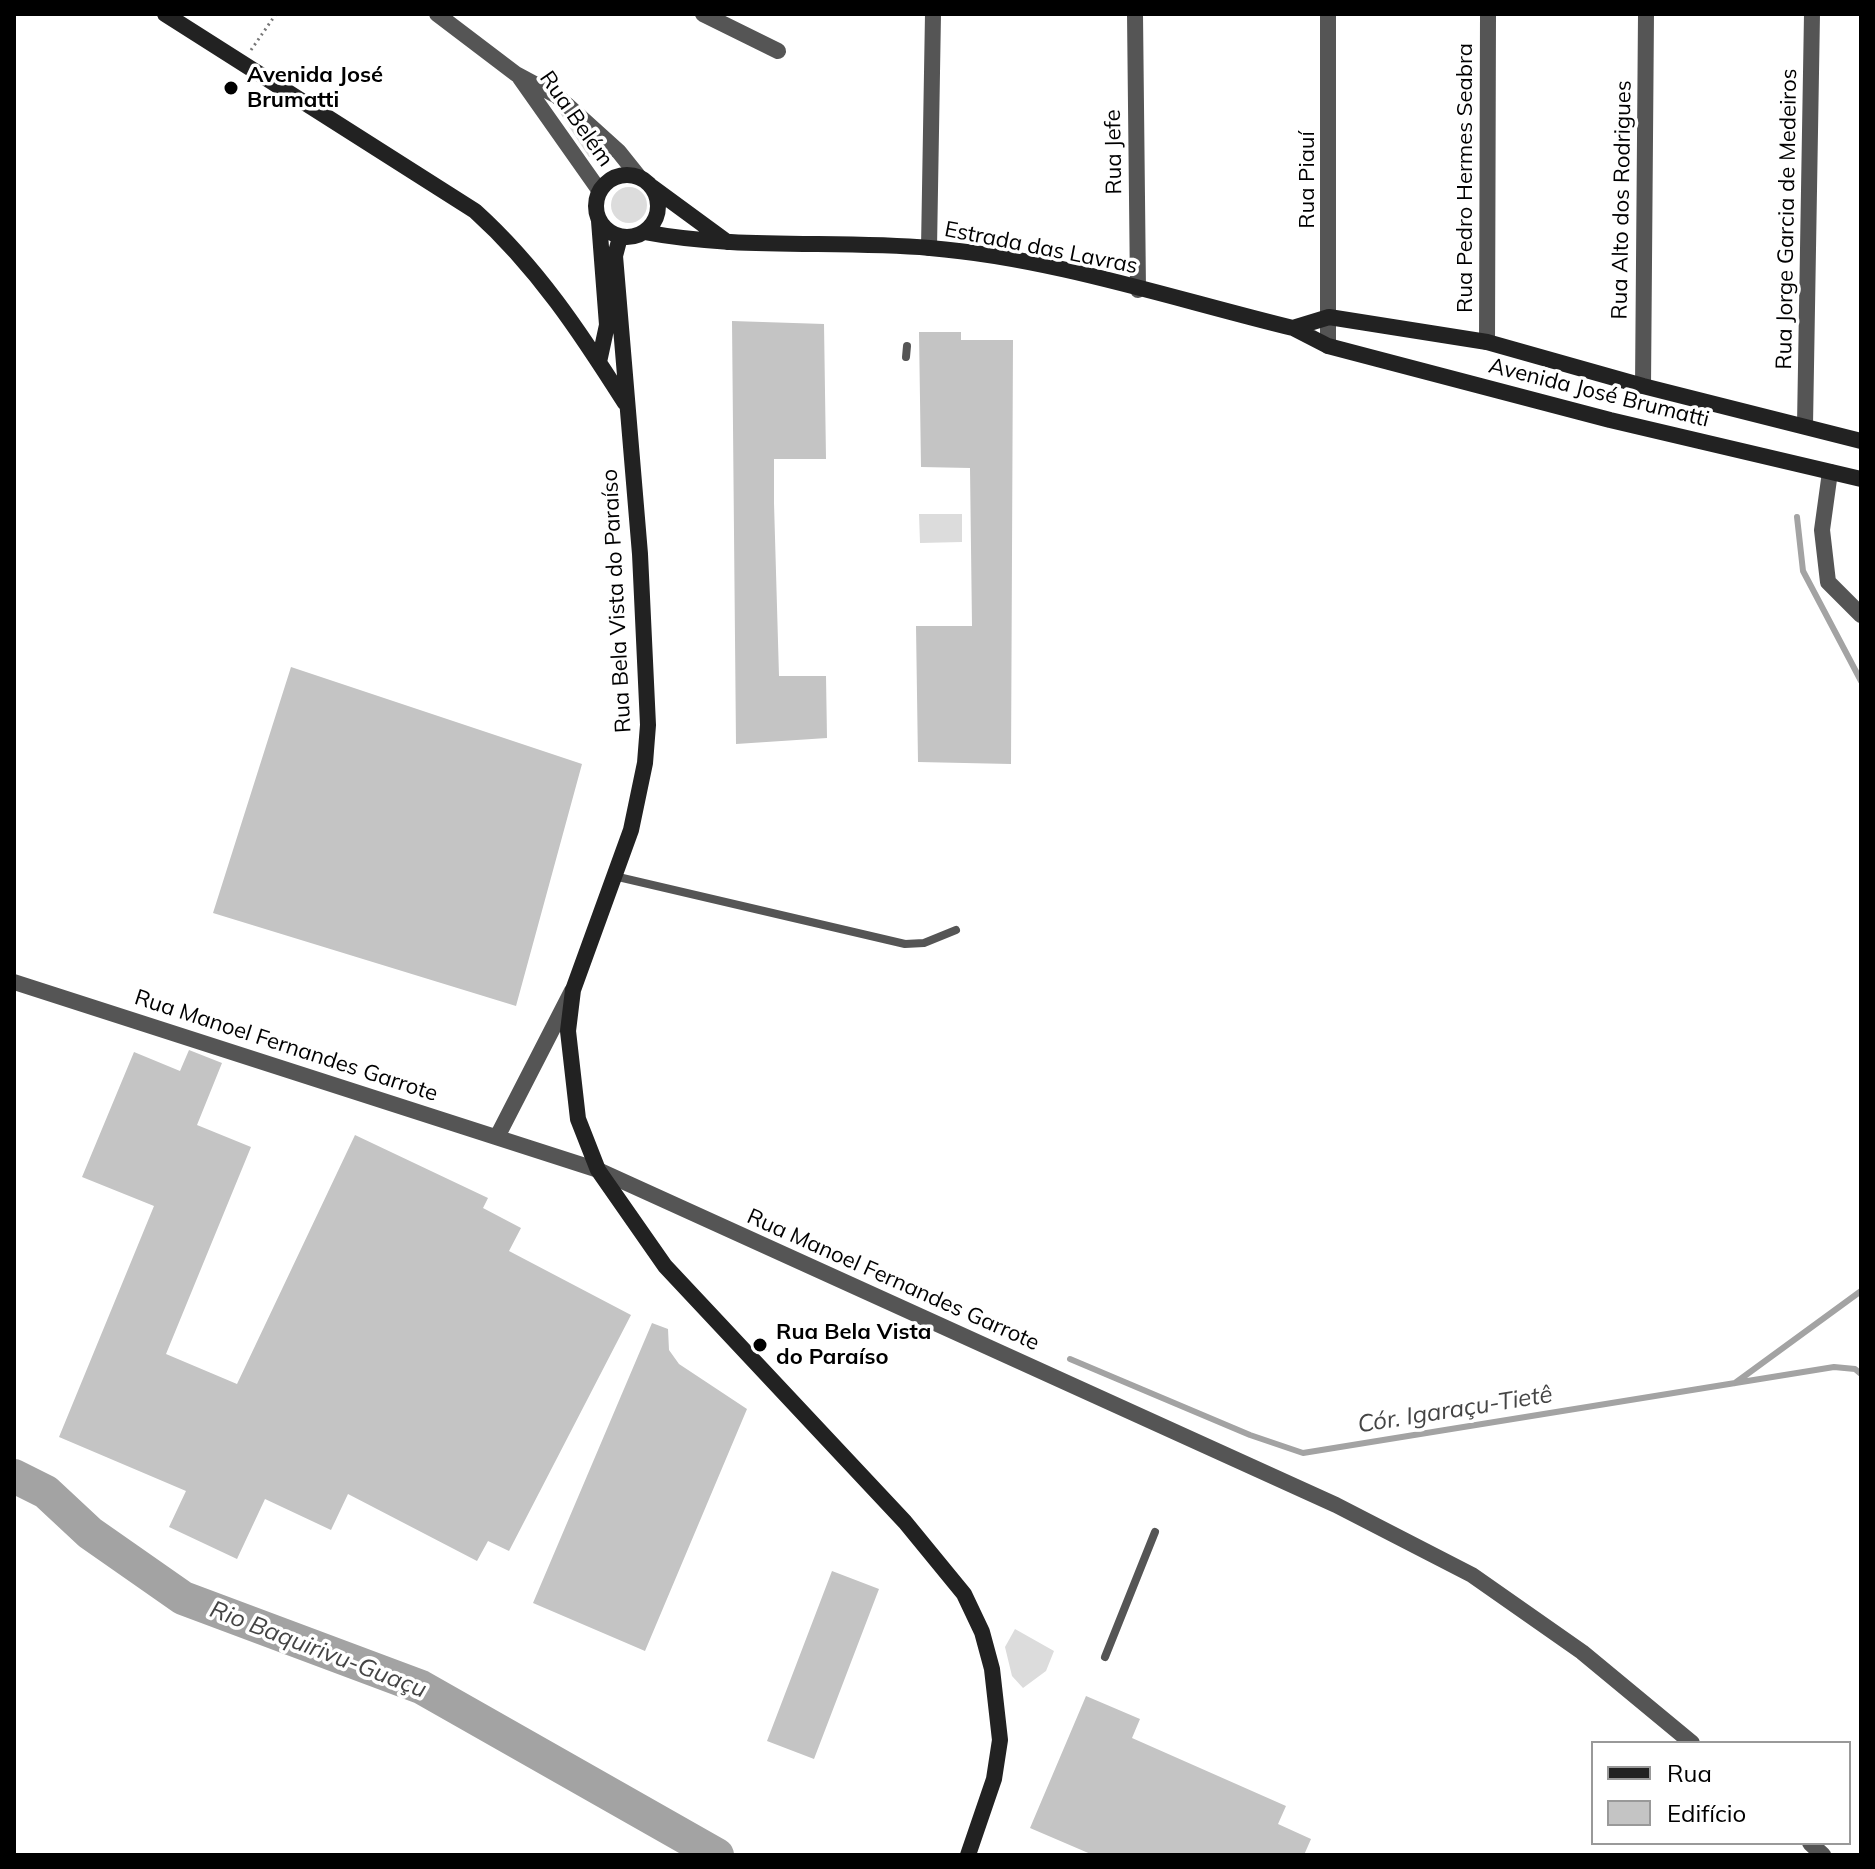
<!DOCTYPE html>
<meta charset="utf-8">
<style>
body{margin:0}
#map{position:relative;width:1875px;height:1869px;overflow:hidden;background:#fff;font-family:Mulish,sans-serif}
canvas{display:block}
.frame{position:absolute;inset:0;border:16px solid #000;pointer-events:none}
.legend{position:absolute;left:1591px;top:1741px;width:260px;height:104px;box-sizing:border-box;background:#fff;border:2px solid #999;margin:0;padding:10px 14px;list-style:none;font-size:24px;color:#000}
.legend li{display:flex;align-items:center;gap:16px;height:40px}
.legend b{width:40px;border:2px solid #999}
</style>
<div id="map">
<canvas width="1875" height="1869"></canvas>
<div class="frame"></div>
<ul class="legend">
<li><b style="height:10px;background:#222"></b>Rua</li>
<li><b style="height:22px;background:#c4c4c4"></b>Edifício</li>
</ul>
</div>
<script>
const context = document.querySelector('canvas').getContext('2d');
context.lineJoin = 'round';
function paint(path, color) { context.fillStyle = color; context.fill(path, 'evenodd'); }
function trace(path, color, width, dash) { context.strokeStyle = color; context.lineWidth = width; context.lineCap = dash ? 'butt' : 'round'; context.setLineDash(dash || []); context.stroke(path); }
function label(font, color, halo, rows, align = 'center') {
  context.font = font + ' Mulish,sans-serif'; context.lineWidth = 7; context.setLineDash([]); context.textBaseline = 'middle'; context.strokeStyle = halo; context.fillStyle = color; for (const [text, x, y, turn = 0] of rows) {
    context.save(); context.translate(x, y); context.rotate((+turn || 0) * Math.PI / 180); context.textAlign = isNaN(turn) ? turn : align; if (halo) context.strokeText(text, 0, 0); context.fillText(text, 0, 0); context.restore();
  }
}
const green = new Path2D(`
 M560,113L609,144L589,157Z
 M611 205a18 18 0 1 1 36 0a18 18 0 1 1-36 0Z
 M919,514H962V542L920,543Z
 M1015,1629L1054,1651L1046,1671L1023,1688L1012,1676L1005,1647Z`);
const stream = new Path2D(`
 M1797,517L1803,571L1861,681
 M1070,1359L1250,1435L1303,1453L1834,1367L1855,1369L1861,1374
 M1735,1383L1861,1291`);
const river = new Path2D(`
 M14,1476L46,1492L90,1533L183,1598L421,1687L717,1855`);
const building = new Path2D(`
 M732,321L824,324L826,459H774V503L779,676H826L827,738L736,744Z
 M919,332H961V340H1013L1011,764L918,762L916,626H972L970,468L921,467Z
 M291,667L582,764L516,1006L213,913Z
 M189,1050L222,1063L197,1125L251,1147L166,1354L237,1384L355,1135L488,1198L483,1208L521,1228L509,1251L631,1315L509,1551L488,1541L477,1561L348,1494L331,1530L265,1499L237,1559L169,1527L186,1491L59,1437L154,1206L82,1177L134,1052L180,1071Z
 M652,1323L668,1329L669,1350L679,1364L747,1409L645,1651L533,1603Z
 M832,1571L879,1589L814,1759L767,1741Z
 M1086,1696L1140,1719L1132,1738L1286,1806L1278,1824L1311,1839L1304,1855H1093L1030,1828Z`);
const path = new Path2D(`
 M251,50L276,14`);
const service = new Path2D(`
 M906,357L907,346
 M614,876L905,944L924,943L956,930
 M1105,1657L1155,1532`);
const minor = new Path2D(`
 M437,14L516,74L557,96L619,152L639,177
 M703,14L778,51
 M1135,14L1138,290
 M520,78L599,190
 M929,248L933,14
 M1487,342L1488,14
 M1328,346V14
 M1643,386L1646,14
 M1805,425L1812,14
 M1830,472L1822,530L1828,582L1861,615
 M14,982L598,1170L1336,1505L1472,1575L1582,1652L1692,1743
 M497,1137L572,991
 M1810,1843L1823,1855`);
const secondary = new Path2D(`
 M165,14L475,211C537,267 580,332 625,403
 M596 206a31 31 0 1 1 62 0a31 31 0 1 1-62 0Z
 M652,187L727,242
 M644,232C738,250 834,240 930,248C1052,258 1174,299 1293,328L1328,346L1610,420L1861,479
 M620,237L615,256L640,554L648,725L645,763L631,830L573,990L568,1031L578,1119L598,1170L665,1266L905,1522L964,1594L982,1632L992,1669L1000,1740L994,1779L968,1855
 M1293,328L1329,317L1487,342L1643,386L1861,441
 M599,362L607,325L599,221`);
const markers = [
 [231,88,8,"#000"],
 [760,1345,8,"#000"]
];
const poiNames = [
 ["Avenida José",247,75],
 ["Brumatti",247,100],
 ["Rua Bela Vista",776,1332],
 ["do Paraíso",776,1357]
];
const streetNames = [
 ["Rua Belém",576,119,55],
 ["Rua Jefe",1114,152,-91],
 ["Rua Pedro Hermes Seabra",1465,178,-90],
 ["Rua Piauí",1307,180,-90],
 ["Rua Alto dos Rodrigues",1622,200,-89],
 ["Rua Jorge Garcia de Medeiros",1787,219,-89],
 ["Estrada das Lavras",1041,248,11],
 ["Avenida José Brumatti",1599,393,14],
 ["Rua Bela Vista do Paraíso",617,601,-93],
 ["Rua Manoel Fernandes Garrote",286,1046,18],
 ["Rua Manoel Fernandes Garrote",893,1280,24]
];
const waterNames = [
 ["Cór. Igaraçu-Tietê",1455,1410,-9],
 ["Rio Baquirivu-Guaçu",318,1650,21]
];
paint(green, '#dcdcdc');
trace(stream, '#a3a3a3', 6);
trace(river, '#a3a3a3', 34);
paint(building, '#c4c4c4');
trace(path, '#777', 3, [2, 4]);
trace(service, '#555', 8);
trace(minor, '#555', 16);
trace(secondary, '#222', 16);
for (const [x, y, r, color] of markers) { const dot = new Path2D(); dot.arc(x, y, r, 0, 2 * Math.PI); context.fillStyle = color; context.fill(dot); trace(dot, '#fff', 3); }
label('bold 22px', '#000', '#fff', poiNames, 'left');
label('22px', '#000', '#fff', streetNames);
label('italic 24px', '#444', '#fff', waterNames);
</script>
